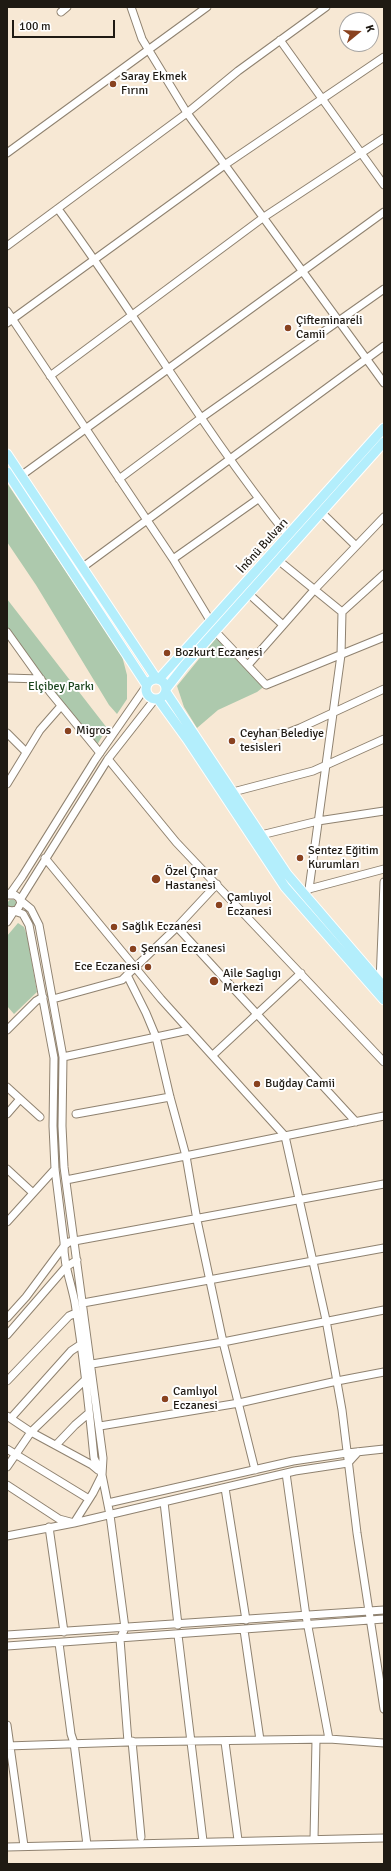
<!DOCTYPE html>
<meta charset="utf-8">
<style>
body{margin:0}
#map{position:relative;width:391px;height:1871px;overflow:hidden;background:#f7e8d4;font-family:Signika,sans-serif}
canvas{display:block}
.frame{position:absolute;inset:0;border:8px solid #1f1a13;pointer-events:none}
.north{position:absolute;left:339px;top:12px;width:40px;height:40px;box-sizing:border-box;background:#fff;border:1px solid #a5a3a1;border-radius:50%;rotate:72deg;font-size:11px;font-weight:700;line-height:16px;text-align:center;color:#1f1a13}
.north::after{content:'';display:block;margin:auto;width:14px;height:18px;background:#89421f;clip-path:polygon(50% 0,100% 100%,50% 72%,0 100%)}
.scale{position:absolute;left:12px;top:20px;width:103px;height:18px;box-sizing:border-box;border:2px solid #1f1a13;border-top:0;padding-left:5px;font-size:12px;line-height:14px;white-space:nowrap;color:#1f1a13;-webkit-text-stroke:3px #fff;paint-order:stroke}
</style>
<div id="map">
<canvas width="391" height="1871"></canvas>
<div class="frame"></div>
<div class="north">K</div>
<div class="scale">100 m</div>
</div>
<script>
const context = document.querySelector('canvas').getContext('2d');
context.lineJoin = 'round';
function paint(path, color) { context.fillStyle = color; context.fill(path, 'evenodd'); }
function trace(path, color, width, dash) { context.strokeStyle = color; context.lineWidth = width; context.lineCap = dash ? 'butt' : 'round'; context.setLineDash(dash || []); context.stroke(path); }
function label(font, color, halo, rows, align = 'center') {
  context.font = font + ' Signika,sans-serif'; context.lineWidth = 4; context.setLineDash([]); context.textBaseline = 'middle'; context.strokeStyle = halo; context.fillStyle = color; for (const [text, x, y, turn = 0] of rows) {
    context.save(); context.translate(x, y); context.rotate((+turn || 0) * Math.PI / 180); context.textAlign = isNaN(turn) ? turn : align; if (halo) context.strokeText(text, 0, 0); context.fillText(text, 0, 0); context.restore();
  }
}
const green = new Path2D(`
 M384,434V436L169,676L167,675Z
 M7,483L122,656L127,675V699L117,714L109,705L36,585L7,542Z
 M7,599L107,728L97,745H93L7,632Z
 M216,638L266,685L257,692L218,710L197,728L184,707L177,686Z
 M7.5 904a4.5 4.5 0 1 1 9 0a4.5 4.5 0 1 1-9 0Z
 M18,923L24,927L27,936L37,992L14,1014L7,1006V936Z`);
const minor = new Path2D(`
 M131,7L142,39L187,113L384,383
 M61,12L67,7
 M280,40L384,185
 M7,153L207,7
 M58,209C137,316 204,432 288,536
 M7,246L187,113L238,71L326,7
 M7,311L173,559L211,622
 M7,323L226,164L384,57
 M50,376L264,217L384,138
 M22,475L384,212
 M119,479L201,418L384,289
 M321,512L356,546
 M173,559L258,499
 M278,560L342,612L341,655L309,889L304,895
 M83,567L384,346
 M249,594L283,625
 M342,612L384,574
 M215,631L266,685L384,637
 M7,632L50,692L100,753
 M248,665L315,589L384,517
 M7,678L41,679
 M7,733L26,752
 M276,734L287,733L300,728L384,689
 M108,759L176,842L384,1062
 M7,784L40,730L61,706
 M233,792L313,771L384,739
 M261,835L318,821L384,811
 M45,858L161,999L285,1136L326,1320L342,1410L357,1533L384,1709
 M309,889L384,869
 M7,893L10,894L22,877L95,760L145,688
 M7,910L12,911L17,910L21,903L19,898L15,895H7
 M7,922L14,911L23,914L29,925L54,1058L53,1126L55,1169L64,1242C63,1263 71,1282 75,1303C83,1354 89,1406 94,1458L102,1475L110,1515L125,1628L120,1639L128,1742
 M177,927L356,1122
 M127,975L146,1013L156,1037L170,1097L186,1156L197,1220L223,1342L255,1470
 M380,982L384,882
 M53,999L122,980L177,927L217,884
 M7,1030L36,1001L43,997
 M213,1055L301,973
 M63,1057L189,1030
 M7,1087L40,1117
 M7,1114L20,1099
 M76,1114L170,1097
 M7,1169L33,1193
 M66,1180L384,1116
 M7,1222L55,1169
 M83,1303L384,1248
 M7,1318L26,1297L64,1246L69,1242L384,1184
 M7,1335L66,1267L77,1260
 M92,1364L223,1342L384,1310
 M7,1381L69,1316L76,1313
 M7,1416L31,1432L92,1465L98,1470
 M11,1418L71,1351L80,1345
 M100,1426L239,1403L337,1381L384,1372
 M56,1445L75,1425L89,1413
 M7,1449L89,1499
 M7,1467L31,1432L85,1380
 M286,1473L306,1616L329,1739
 M7,1485L59,1519L74,1523L295,1471L348,1463L358,1452
 M225,1488L246,1620
 M164,1502L178,1625
 M108,1503L293,1461L347,1453L384,1449
 M49,1527L64,1632
 M7,1536L74,1523L93,1493L102,1475L103,1458L64,1167L62,1126L63,1057L39,925L31,909L20,900L108,759L155,699
 M244,1630L260,1740
 M7,1635L384,1610
 M178,1635L203,1841
 M59,1643L71,1734L74,1743L87,1845
 M7,1646L384,1619
 M7,1725L24,1846
 M132,1741L141,1837
 M225,1742L238,1840
 M7,1746L128,1742L329,1739L384,1743
 M314,1839L316,1740
 M7,1847L384,1838`);
const major = new Path2D(`
 M7,454L156,678
 M7,472L146,684
 M146 689a10 10 0 1 1 20 0a10 10 0 1 1-20 0Z
 M159,679L384,428
 M166,689L184,666L384,442
 M166,692L287,874L384,987
 M158,699L187,739L285,887L384,1000`);
const markers = [
 [113,84,4,"#89421f"],
 [288,328,4,"#89421f"],
 [167,653,4,"#89421f"],
 [68,731,4,"#89421f"],
 [232,741,4,"#89421f"],
 [300,858,4,"#89421f"],
 [156,879,5,"#89421f"],
 [219,905,4,"#89421f"],
 [114,927,4,"#89421f"],
 [133,949,4,"#89421f"],
 [148,967,4,"#89421f"],
 [214,981,5,"#89421f"],
 [257,1084,4,"#89421f"],
 [165,1399,4,"#89421f"]
];
const poiNames = [
 ["Saray Ekmek",121,77],
 ["Fırını",121,91],
 ["Çifteminareli",296,321],
 ["Camii",296,335],
 ["Bozkurt Eczanesi",175,653],
 ["Migros",76,731],
 ["Ceyhan Belediye",240,734],
 ["tesisleri",240,748],
 ["Sentez Eğitim",308,851],
 ["Kurumları",308,865],
 ["Özel Çınar",165,872],
 ["Hastanesi",165,886],
 ["Çamlıyol",227,898],
 ["Eczanesi",227,912],
 ["Sağlık Eczanesi",122,927],
 ["Şensan Eczanesi",141,949],
 ["Ece Eczanesi",140,967,"right"],
 ["Aile Saglıgı",223,974],
 ["Merkezi",223,988],
 ["Buğday Camii",265,1084],
 ["Camlıyol",173,1392],
 ["Eczanesi",173,1406]
];
const streetNames = [
 ["İnönü Bulvarı",263,546,-48]
];
const parkNames = [
 ["Elçibey Parkı",61,687]
];
paint(green, '#adc9ad');
trace(minor, '#8f8270', 9);
trace(major, '#fff', 11);
trace(minor, '#fff', 7);
trace(major, '#b3eefc', 9);
for (const [x, y, r, color] of markers) { const dot = new Path2D(); dot.arc(x, y, r, 0, 2 * Math.PI); context.fillStyle = color; context.fill(dot); trace(dot, '#fff', 1.5); }
label('12px', '#1f1a13', '#fff', poiNames, 'left');
label('12px', '#1f1a13', '#fff', streetNames);
label('12px', '#1c461f', '#fff', parkNames);
</script>
